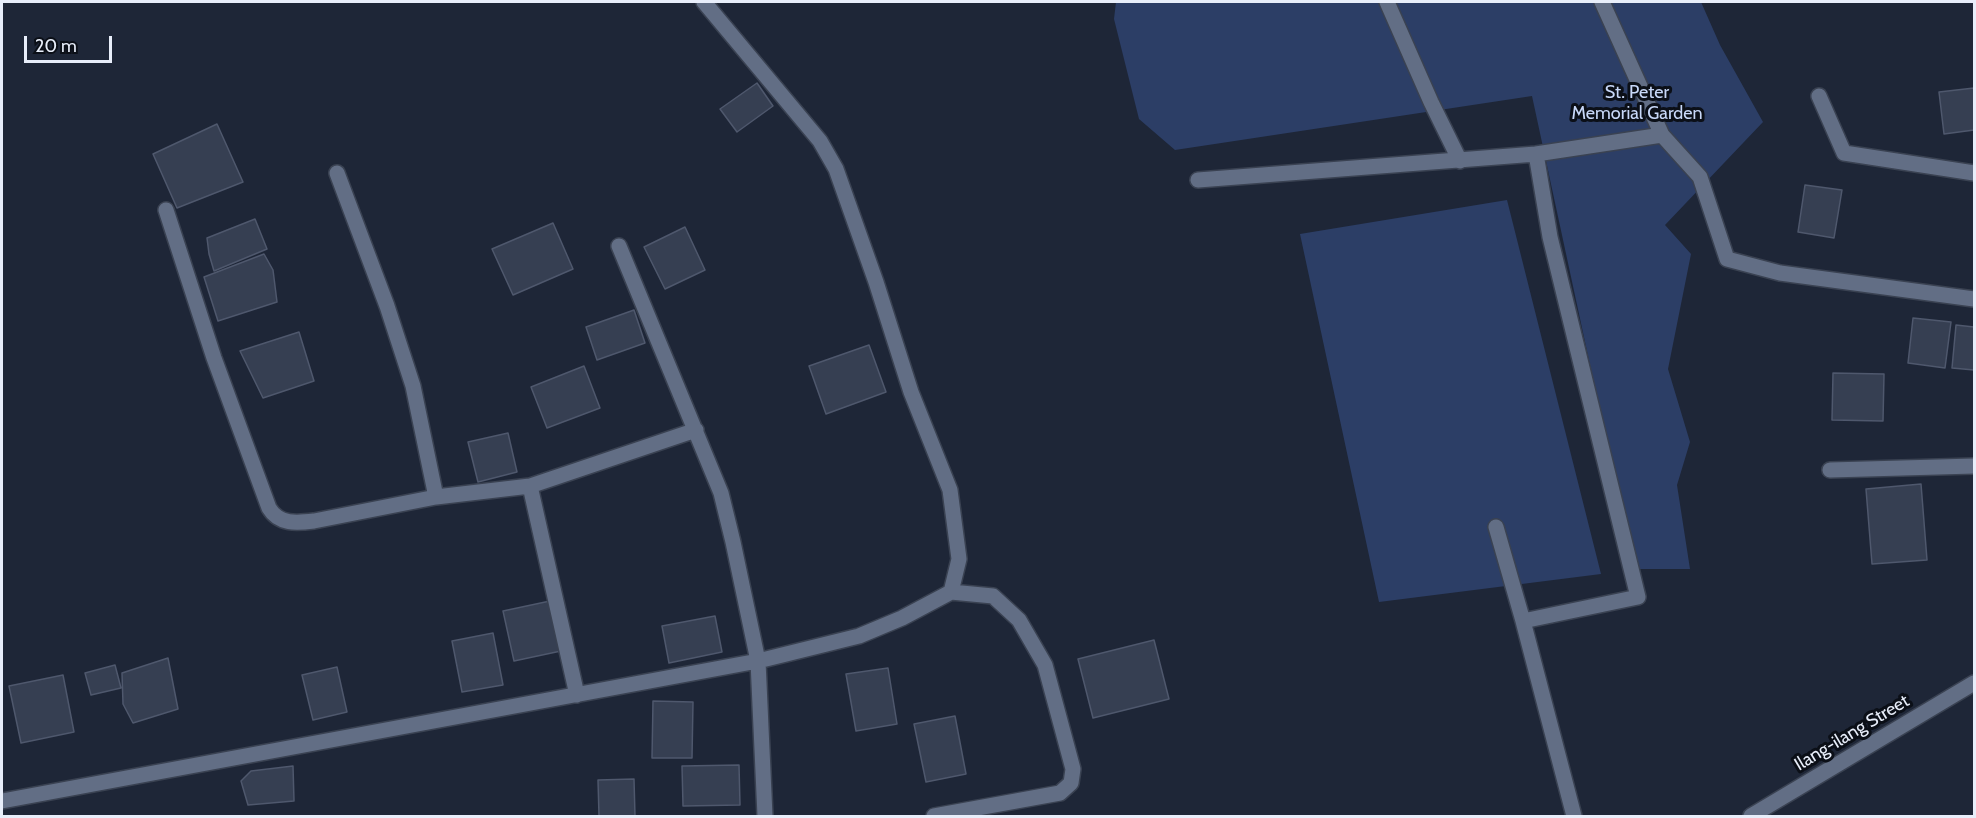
<!DOCTYPE html>
<style>
body{margin:0}
#map{position:relative;width:1976px;height:818px;overflow:hidden;background:#1e2637;font-family:Cabin,sans-serif}
canvas{display:block}
.frame{position:absolute;inset:0;border:3px solid #e8eefa;pointer-events:none}
.scale{position:absolute;left:24px;top:36px;width:88px;height:27px;box-sizing:border-box;border:3px solid #e8eefa;border-top:0;padding-left:8px;font-size:18px;line-height:21px;white-space:nowrap;color:#e8eefa;-webkit-text-stroke:4px #0b0f17;paint-order:stroke}
</style>
<div id="map">
<canvas width="1976" height="818"></canvas>
<div class="frame"></div>
<div class="scale">20 m</div>
</div>
<script>
const context = document.querySelector('canvas').getContext('2d');
context.lineJoin = 'round';
function paint(path, color) { context.fillStyle = color; context.fill(path, 'evenodd'); }
function trace(path, color, width, dash) { context.strokeStyle = color; context.lineWidth = width; context.lineCap = dash ? 'butt' : 'round'; context.setLineDash(dash || []); context.stroke(path); }
function label(font, color, halo, rows, align = 'center') {
  context.font = font + ' Cabin,sans-serif'; context.lineWidth = 6; context.setLineDash([]); context.textBaseline = 'middle'; context.strokeStyle = halo; context.fillStyle = color; for (const [text, x, y, turn = 0] of rows) {
    context.save(); context.translate(x, y); context.rotate((+turn || 0) * Math.PI / 180); context.textAlign = isNaN(turn) ? turn : align; if (halo) context.strokeText(text, 0, 0); context.fillText(text, 0, 0); context.restore();
  }
}
const green = new Path2D(`
 M1116,2H1701L1720,45L1763,122L1665,225L1691,254L1668,369L1690,442L1677,485L1690,569H1634L1532,96L1175,150L1139,119L1114,19Z
 M1507,200L1601,574L1379,602L1300,234Z`);
const building = new Path2D(`
 M757,83L773,106L737,132L720,109Z
 M1974,88V130L1944,134L1939,92Z
 M217,124L243,182L177,208L153,154Z
 M1805,185L1842,190L1834,238L1798,232Z
 M255,219L267,249L214,271L209,254L207,238Z
 M553,223L573,269L513,295L492,249Z
 M685,227L705,270L665,289L644,247Z
 M264,254L273,270L277,302L218,321L204,277Z
 M634,310L645,343L597,360L586,327Z
 M1913,318L1951,322L1945,368L1908,363Z
 M1956,325L1974,327V370L1952,368Z
 M299,332L314,381L263,398L240,351Z
 M869,345L886,392L826,414L809,366Z
 M584,366L600,408L547,428L531,387Z
 M1833,373L1884,374L1883,421L1832,420Z
 M508,433L517,472L478,482L468,442Z
 M1921,484L1927,560L1872,564L1866,489Z
 M550,601L561,651L514,661L503,611Z
 M715,616L722,652L669,663L662,626Z
 M493,633L503,685L462,692L452,641Z
 M1154,640L1169,699L1093,718L1078,659Z
 M168,658L178,709L133,723L123,704L122,673Z
 M115,665L121,688L91,695L85,673Z
 M337,667L347,712L313,720L302,675Z
 M888,668L897,724L856,731L846,674Z
 M63,675L74,732L21,743L9,686Z
 M653,701L693,702L692,758H652Z
 M955,716L966,774L926,782L914,724Z
 M739,765L740,805L683,806L682,766Z
 M293,766L294,801L248,805L241,781L251,771Z
 M634,779L635,816H599L598,780Z`);
const minor = new Path2D(`
 M704,2L820,141L836,169L876,282L911,392L950,490L959,559L951,592
 M1387,2L1431,102L1460,161
 M1602,2L1662,135L1700,177L1727,259L1780,273L1974,299
 M1819,96L1844,153L1974,173
 M1536,154L1550,237L1638,597L1523,621L1574,816
 M337,173L387,306L413,386L436,497
 M1198,180L1536,154L1662,135
 M166,210L214,358L269,508C279,525 297,523 314,521L436,497L530,486L696,430
 M619,246L721,493L733,542L758,661L765,816
 M1830,470L1974,466
 M530,486L577,695
 M1496,527L1523,621
 M2,801L758,661L859,636L902,618L951,592L993,596L1019,620L1045,665L1073,769L1071,783L1060,793L934,816
 M1751,816L1974,683`);
const parkNames = [
 ["St. Peter",1637,93],
 ["Memorial Garden",1637,114]
];
const streetNames = [
 ["Ilang-ilang Street",1852,733,-31]
];
paint(green, '#2c3e66');
paint(building, '#363f52');
trace(building, '#4f586d', 1.5);
trace(minor, '#3a4252', 18);
trace(minor, '#626e85', 15);
label('18px', '#c8d8f8', '#0b0f17', parkNames);
label('18px', '#e8eefa', '#0b0f17', streetNames);
</script>
